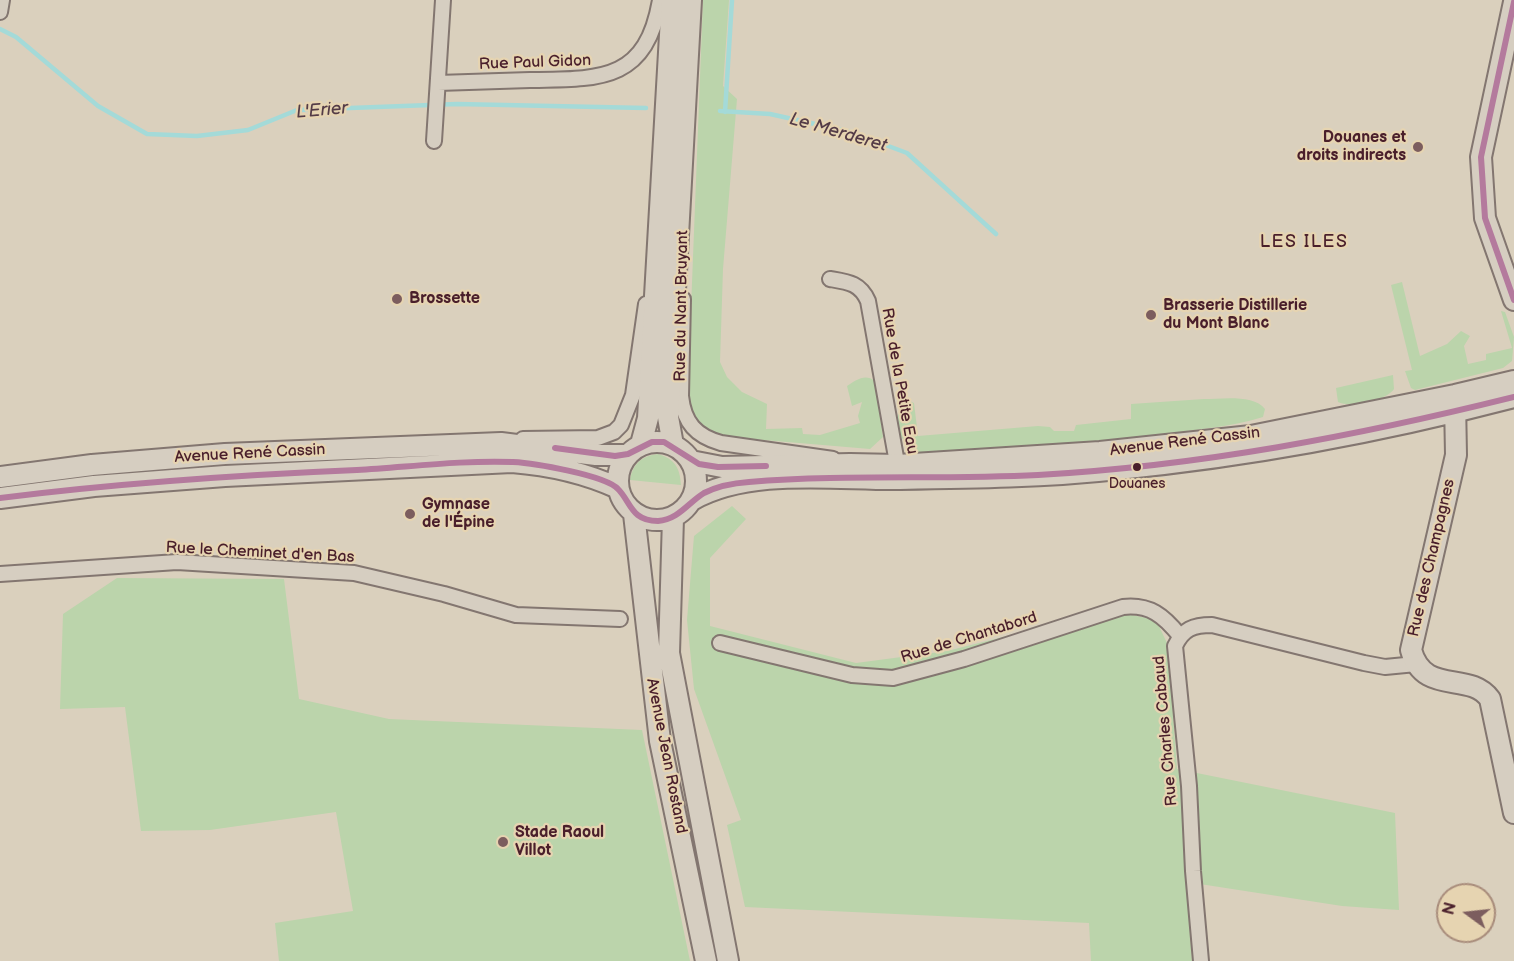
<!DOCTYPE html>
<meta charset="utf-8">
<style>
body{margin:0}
#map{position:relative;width:1514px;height:961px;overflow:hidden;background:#dad0bd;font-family:"Balsamiq Sans",sans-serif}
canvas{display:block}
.north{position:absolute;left:1436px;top:883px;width:60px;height:60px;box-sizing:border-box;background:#e6d4b1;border:2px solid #a88c7b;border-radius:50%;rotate:285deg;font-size:16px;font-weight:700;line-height:24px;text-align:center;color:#4a1f2b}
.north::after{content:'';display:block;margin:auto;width:21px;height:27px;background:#7c5d5e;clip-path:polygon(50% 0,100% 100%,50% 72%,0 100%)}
</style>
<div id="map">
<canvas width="1514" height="961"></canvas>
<div class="north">N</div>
</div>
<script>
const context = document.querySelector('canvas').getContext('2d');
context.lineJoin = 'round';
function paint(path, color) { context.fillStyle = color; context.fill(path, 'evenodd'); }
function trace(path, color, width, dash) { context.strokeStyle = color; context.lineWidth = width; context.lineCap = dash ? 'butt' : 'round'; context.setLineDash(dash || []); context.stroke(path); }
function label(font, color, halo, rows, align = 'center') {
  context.font = font + ' "Balsamiq Sans",sans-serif'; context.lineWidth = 4.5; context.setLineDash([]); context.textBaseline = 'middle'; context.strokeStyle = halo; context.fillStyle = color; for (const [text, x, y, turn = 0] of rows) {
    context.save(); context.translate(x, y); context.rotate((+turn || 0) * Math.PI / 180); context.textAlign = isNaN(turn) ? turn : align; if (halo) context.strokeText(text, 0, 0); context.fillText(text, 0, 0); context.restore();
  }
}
const green = new Path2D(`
 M703,0H729L723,86L737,99L723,269L720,362L727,377L742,392L767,404L766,429L802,428L803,434L820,435L860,423L858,416L862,402L852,406L847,386C856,380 865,373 875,381L883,437L870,449L716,436C682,418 689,393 689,360Z
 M1402,282L1420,356L1447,344L1461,331L1470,336L1464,346L1468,364L1486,360V354L1512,348L1501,311L1505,312L1514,337L1512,361L1503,368L1415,390L1411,388L1405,371L1412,370L1391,285Z
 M1393,375L1394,389C1386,401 1350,408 1338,402L1336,388Z
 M1204,399C1221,399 1254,394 1265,409L1263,417C1228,428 1190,430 1153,435C1077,444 1000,449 923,453C898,446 888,418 908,400L914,403L918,436L1038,426L1050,427L1054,431H1074L1076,425L1131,419V404Z
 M658,454C675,459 680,468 681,485L630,480C633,464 641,456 658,454Z
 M732,506L746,519L710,558V626L856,663L947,651L1023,632L1127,614L1156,620L1168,645L1177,769L1395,813L1399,910L1342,906L1187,882L1192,961H1091L1089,923L745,907L727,825L741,820L694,689L687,620L694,536Z
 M117,578L284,579L299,699L389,719L642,730L690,961H279L275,923L353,911L336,812L210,830L141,831L125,707L60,709L63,614Z`);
const stream = new Path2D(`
 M0,29L16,37L98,106L147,134L197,136L248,130L297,110L457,104L646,108
 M720,111L770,114L851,132L907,153L996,234
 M725,112L732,0`);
const street = new Path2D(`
 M0,12L2,0
 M438,83C469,82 499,81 530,80C600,79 646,82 660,0
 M434,141L443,0
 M830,279C848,282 860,283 868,301L899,474
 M683,299L681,396C684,423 696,436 721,443L833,459
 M523,439L598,438L614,432L621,425L633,395L646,304
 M0,574L177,562L354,573L444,594L516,615L620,619
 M720,643L852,675L893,678L964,659L1123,607C1150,604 1164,616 1180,636
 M1201,961L1193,871L1189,786L1175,646C1183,629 1193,625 1212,625L1364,663L1385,667L1416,664`);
const secondary = new Path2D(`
 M1514,2L1481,157L1485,218L1514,300
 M1455,401L1456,455L1411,650C1424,697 1469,670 1490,699L1514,813
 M618 481a39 39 0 1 1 78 0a39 39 0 1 1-78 0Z
 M641,444L648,418L672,0
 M673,445L668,417L691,0
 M691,461L722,467L850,464L898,465L1100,452L1251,436L1455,395L1514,381
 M0,477L92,465L225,454L501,443L596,455H627
 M0,498L94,486L225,476L512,462C550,465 583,472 618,488
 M692,500C750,467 835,480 900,479C973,478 1046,477 1118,469C1251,456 1384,431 1514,397
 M634,514L660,741L706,961
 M673,518L669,653L728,961`);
const bus1 = new Path2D(`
 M1514,2L1481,157L1485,218L1514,300
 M555,448L615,456L628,454L652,442H664L699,464L718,467L766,466
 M0,498C119,483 238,475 357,470C409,467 462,460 513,462C533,463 605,475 618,489C631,502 631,521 658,521C678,520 689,502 704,493C718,486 734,483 749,482C845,474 942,480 1038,475C1199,466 1357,436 1514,397`);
const markers = [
 [1418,147,6,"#7c5d5e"],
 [397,299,6,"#7c5d5e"],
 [1151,315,6,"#7c5d5e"],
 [1137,467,5,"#4a1f2b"],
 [410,514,6,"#7c5d5e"],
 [503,842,6,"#7c5d5e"]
];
const busNames = [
 ["Douanes",1137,484]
];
const streetNames = [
 ["Rue Paul Gidon",535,63,-2],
 ["Rue du Nant Bruyant",682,306,-89],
 ["Rue de la Petite Eau",899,381,80],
 ["Avenue René Cassin",1185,442,-7],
 ["Avenue René Cassin",250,454,-3],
 ["Rue le Cheminet d'en Bas",260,553,3],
 ["Rue des Champagnes",1432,558,-77],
 ["Rue de Chantabord",969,638,-17],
 ["Rue Charles Cabaud",1166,731,-95],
 ["Avenue Jean Rostand",666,756,79]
];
const poiNames = [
 ["Douanes et",1406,138,"right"],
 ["droits indirects",1406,156,"right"],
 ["Brossette",409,299],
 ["Brasserie Distillerie",1163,306],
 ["du Mont Blanc",1163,324],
 ["Gymnase",422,505],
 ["de l'Épine",422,523],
 ["Stade Raoul",515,833],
 ["Villot",515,851]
];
const waterNames = [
 ["L'Erier",322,111,-5],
 ["Le Merderet",838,133,16]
];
const neighbourhoodNames = [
 ["LES ILES",1304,242]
];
paint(green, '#bbd4ab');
trace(stream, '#a4dad8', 4.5);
trace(street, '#837670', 18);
trace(secondary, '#837670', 24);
trace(street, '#d6cec1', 14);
trace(secondary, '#d6cec1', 20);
trace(bus1, '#b47a9d', 6);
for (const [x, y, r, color] of markers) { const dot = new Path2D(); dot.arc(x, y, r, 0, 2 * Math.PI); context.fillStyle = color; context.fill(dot); trace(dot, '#e6d4b1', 2); }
label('14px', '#4a1f2b', '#e6d4b1', busNames);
label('16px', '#4a1f2b', '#e6d4b1', streetNames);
label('bold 16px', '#4a1f2b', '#e6d4b1', poiNames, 'left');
label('italic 18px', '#543c47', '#e6d4b1', waterNames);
context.letterSpacing = '1.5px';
label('18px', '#4a1f2b', '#e6d4b1', neighbourhoodNames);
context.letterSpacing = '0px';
</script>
